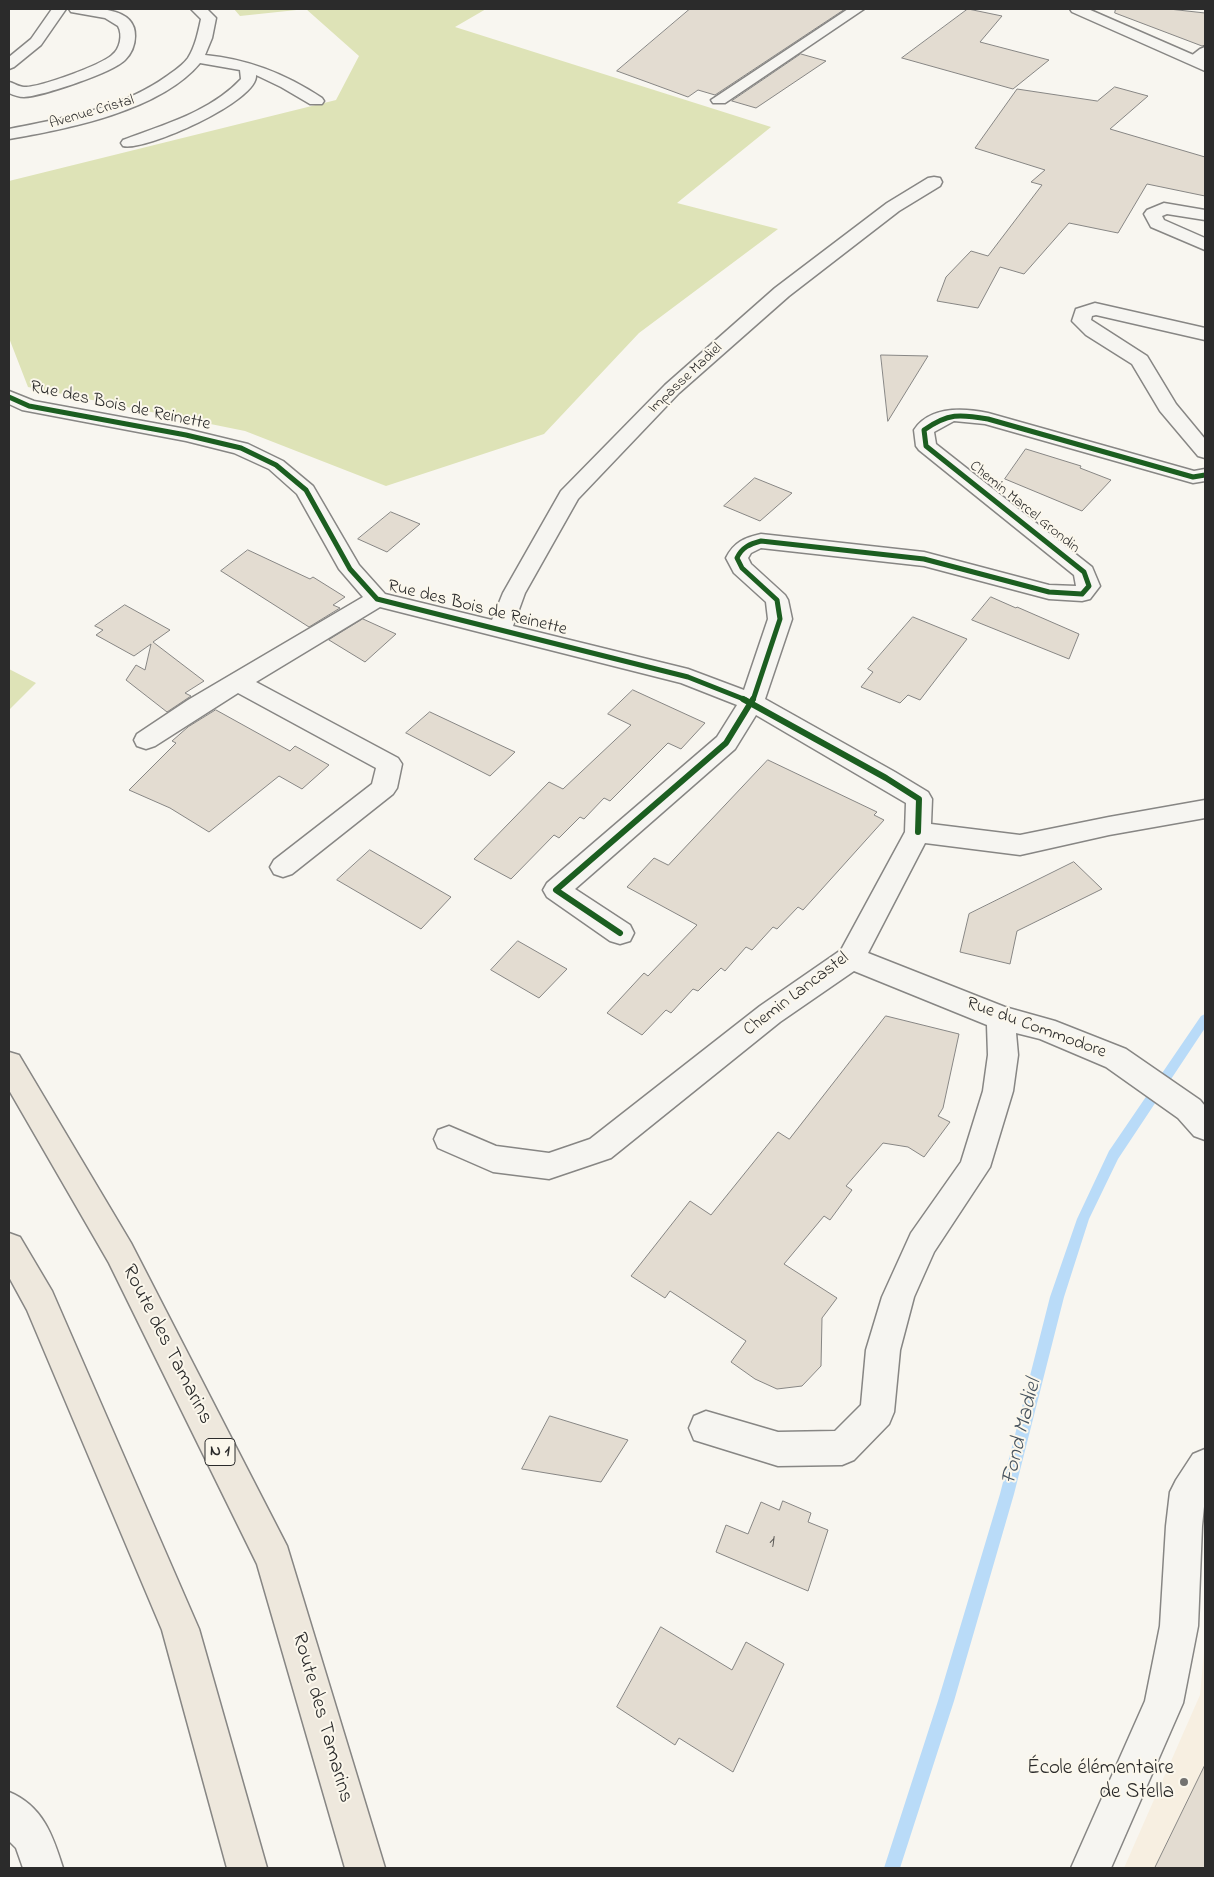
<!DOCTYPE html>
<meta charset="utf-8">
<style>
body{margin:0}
#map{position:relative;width:1214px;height:1877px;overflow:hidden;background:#f8f6f0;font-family:"Indie Flower",sans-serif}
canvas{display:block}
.frame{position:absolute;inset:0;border:10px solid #2b2b2b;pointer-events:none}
</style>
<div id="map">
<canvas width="1214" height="1877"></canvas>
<div class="frame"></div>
</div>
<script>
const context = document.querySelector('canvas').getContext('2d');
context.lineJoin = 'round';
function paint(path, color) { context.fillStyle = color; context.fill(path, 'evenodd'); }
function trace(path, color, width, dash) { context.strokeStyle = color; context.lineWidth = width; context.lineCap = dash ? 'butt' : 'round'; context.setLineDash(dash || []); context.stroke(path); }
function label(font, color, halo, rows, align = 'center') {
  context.font = font + ' "Indie Flower",sans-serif'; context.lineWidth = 4; context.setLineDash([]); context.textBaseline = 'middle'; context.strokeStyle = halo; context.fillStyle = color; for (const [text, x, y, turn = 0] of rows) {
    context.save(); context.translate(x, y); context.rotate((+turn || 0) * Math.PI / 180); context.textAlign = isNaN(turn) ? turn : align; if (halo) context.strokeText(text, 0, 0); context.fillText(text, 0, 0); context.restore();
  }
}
const built = new Path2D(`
 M1205,1641V1868H1124L1200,1695Z`);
const green = new Path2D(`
 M234,9H486L455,27L771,127L677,203L778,229L639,333L544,434L386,486L245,431L28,387L9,338V181L336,100L359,56L306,9L240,16Z
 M9,669L36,683L9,710Z`);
const stream = new Path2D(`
 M1205,1014V1028L1118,1159L1089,1219L1064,1297L1014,1494L954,1701L900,1868H884L938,1701L1000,1494L1050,1297L1077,1219L1109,1151L1201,1016Z`);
const building = new Path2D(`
 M690,9H845L715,95L698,90L688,97L617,71Z
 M968,9L1002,16L980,42L1049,60L1013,89L902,58Z
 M1116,9H1169L1205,13V45L1202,46L1115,13Z
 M801,54L826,61L756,108L732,101Z
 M1115,87L1148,96L1110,129L1205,157V196L1147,184L1118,233L1069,223L1024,274L1000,267L978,308L937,301L946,277L971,251L988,256L1042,185L1031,182L1045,170L975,148L1017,89L1097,101Z
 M881,355L928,356L888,421Z
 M1026,449L1081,466L1080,468L1111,480L1082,511L1005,479Z
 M755,478L792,493L760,521L724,506Z
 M391,512L420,524L387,552L358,539Z
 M248,550L310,579L313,577L345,597L333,605L340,608L309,627L221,571Z
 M991,597L1016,608L1017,607L1079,634L1069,659L972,620Z
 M125,605L170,630L153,642L204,681L185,693L191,696L167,712L126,680L136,665L145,670L151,644L134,656L96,635L103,630L95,626Z
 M913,617L967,639L920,700L908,695L900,703L861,687L873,672L868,669Z
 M363,619L396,634L365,662L329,640Z
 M633,690L705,723L681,749L668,743L610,801L604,798L584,819L580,817L559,838L554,835L511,879L474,859L549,782L563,789L631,725L608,714Z
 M216,710L290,751L295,746L329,765L302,789L279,776L209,832L170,808L129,790L176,743L172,741L188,727Z
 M430,712L515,752L490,776L406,733Z
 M768,760L877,812L874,815L884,820L803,910L798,907L777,929L773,927L752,950L746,947L725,971L721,968L698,991L693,989L671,1013L666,1010L642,1035L607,1013L644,973L648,976L697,925L627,887L654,858L668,865Z
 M370,850L451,897L421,929L337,880Z
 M1074,862L1102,889L1017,931L1010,964L960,952L969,914Z
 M518,941L567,969L539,998L491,970Z
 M886,1016L959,1034L943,1108L938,1116L950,1122L924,1157L908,1147L883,1143L846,1186L852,1190L830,1220L824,1216L784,1264L837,1298L822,1318L821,1366L802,1386L777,1389L755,1379L731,1362L746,1341L670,1291L665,1298L631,1276L690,1201L711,1215L778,1132L789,1139Z
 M550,1416L628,1440L601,1482L522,1469Z
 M783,1501L811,1513L808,1522L828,1530L808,1591L716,1552L726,1525L748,1534L761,1502L779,1510Z
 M661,1627L732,1670L746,1642L784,1664L733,1772L679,1738L675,1745L617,1707Z
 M1205,1765V1868H1155Z`);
const minor = new Path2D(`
 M52,9H66L41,45L14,67L9,69V57L31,39Z
 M69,9C89,8 136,5 135,36C135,45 131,54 125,60C112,73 42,96 24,97C19,97 13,95 9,93V82C14,83 19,87 24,87C39,88 101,65 112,55C120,49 123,35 118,26L105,18L71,12Z
 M191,9H207L216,18L212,38L205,55C248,59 286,74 322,98L324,101L322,104H310L281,87L256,75C259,101 144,152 123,146L121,143L123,140C165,124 210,112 241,79L240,70L200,63C160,111 67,129 9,139V129C64,118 121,109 167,76C174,71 183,65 188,58C195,47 198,33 201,19Z
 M848,9H864L725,103H713L711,100Z
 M1205,47V59L1199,63H1189L1186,60L1200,49Z
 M934,177L940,178L942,182L940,186L899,211L789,296L679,393L578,499L525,593L513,626L688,669L744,690L768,619L766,602L734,573L726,558C734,542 744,538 761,534L924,552L1049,585L1076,586L1074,575L919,450L916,446L914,430C930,406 963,408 988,413L1194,471L1205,469V481L1193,483L985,424L954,421L934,432L936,444L1092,567L1100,586L1090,599L1082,601L1049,599L924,566L761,548L751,553L748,558L751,564L785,595L788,600L792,619L765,699L895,772L928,792L932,799L931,824L1020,835L1109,817L1205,800V818L1109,835L1020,855L925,843L868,953L1005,1007L1055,1021L1126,1049L1200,1100L1205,1106V1140L1194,1136L1178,1118L1106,1067L1040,1039L1016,1033L1018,1055L1013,1091L990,1167L934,1252L914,1297L900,1350L894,1412L889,1424L854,1460L842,1465L778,1466L694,1440L689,1428L694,1416L706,1411L778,1432L835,1431L861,1405L866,1350L882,1297L911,1233L961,1162L983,1091L988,1055L987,1025L854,971L780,1022L611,1158L549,1179L493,1172L438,1148L434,1139L438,1130L449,1126L496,1146L549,1153L590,1139L760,1006L841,950L905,832L906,803L756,715L735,749L575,889L630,925L634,933L630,941L620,944L610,941L547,897L543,890L547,883L717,737L737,705L681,683L380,607L256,682L398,758L402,764L397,788L393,794L292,874L283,877L274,874L270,867L274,860L372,784L376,768L238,693L155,746L146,749L137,746L134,740L137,734L188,700L363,597L339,569L297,494L269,469L234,453L186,441L22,410L9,404V391L34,401L186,429L248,444L283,461L313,486L359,565L385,594L492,620L503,593L561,491L665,385L775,288L887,203L928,178Z
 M1164,203L1205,210V220L1167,214L1162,216L1164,220L1205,238V250L1151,227L1144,214L1147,210Z
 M1095,303L1205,328V340L1096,315L1092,316L1091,320L1147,356L1176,404L1205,439V458L1198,456L1160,411L1132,364L1086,335L1072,321L1076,309Z
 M1205,1449V1497L1202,1526L1198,1626L1183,1703L1111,1868H1071L1145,1701L1160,1626L1166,1526L1170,1492L1176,1480L1193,1454Z
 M9,1792C43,1806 53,1836 63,1868H23L16,1848L9,1841Z`);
const secondary = new Path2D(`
 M1070,9H1088L1205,60V71L1072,12Z`);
const trunk = new Path2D(`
 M9,1052L19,1055L131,1243L287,1546L385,1868H345L257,1564L109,1263L9,1090Z
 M9,1233L20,1237L52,1291L199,1629L267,1868H227L162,1630L27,1310L9,1277Z`);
const cyclewayFar1 = new Path2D(`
 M9,397L29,406L186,435L241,448L276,465L306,490L350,569L377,599L688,677L746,700
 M753,700L780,619L777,600L742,568L737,558C742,547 750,544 761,541L924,559L1049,592L1082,594L1089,586L1084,572L926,446L924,430C948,413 960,414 988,419L1193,477L1205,475`);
const cycleway = new Path2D(`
 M743,699L886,778L919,799L918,832
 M620,933L556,890L726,743L753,699`);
const markers = [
 [1184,1782,5,"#737270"]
];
const farStreetnames = [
 ["Avenue Cristal",92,113,-16],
 ["Impasse Madiel",686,379,-43],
 ["Chemin Marcel Grondin",1024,508,39]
];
const shields = [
 [220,1452,30]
];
const shieldNames = [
 ["N 1",220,1452]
];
const streetNames = [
 ["Rue des Bois de Reinette",120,407,12],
 ["Rue des Bois de Reinette",477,609,14],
 ["Chemin Lancastel",797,995,-37],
 ["Rue du Commodore",1036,1029,20]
];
const nearNumbernames = [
 ["1",772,1543]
];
const nearStreetnames = [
 ["Route des Tamarins",166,1345,63],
 ["Route des Tamarins",321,1718,74]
];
const nearPoinames = [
 ["École élémentaire",1174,1770],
 ["de Stella",1174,1794]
];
const nearWaternames = [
 ["Fond Madiel",1023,1432,-76]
];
paint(built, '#f7efe1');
paint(green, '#dee3b7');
paint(stream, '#b9dbf8');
paint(building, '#e3dcd1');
trace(building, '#878684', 1);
trace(minor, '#878684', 3);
trace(secondary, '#878684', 3);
trace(trunk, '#878684', 3);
paint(minor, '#f6f5f1');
paint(secondary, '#f6f5f1');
paint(trunk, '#eee8dd');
trace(cyclewayFar1, '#1b5e20', 5);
trace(cycleway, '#1b5e20', 6);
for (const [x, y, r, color] of markers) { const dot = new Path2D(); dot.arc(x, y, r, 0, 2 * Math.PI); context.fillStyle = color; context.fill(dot); trace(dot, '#fbf7ec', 2); }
label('15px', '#2b2b2b', '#fbf7ec', farStreetnames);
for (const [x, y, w] of shields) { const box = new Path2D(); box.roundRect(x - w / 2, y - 13.5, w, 27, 4); context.fillStyle = '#fbf7ec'; context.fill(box); trace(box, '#2b2b2b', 1); }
label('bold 16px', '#2b2b2b', null, shieldNames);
label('18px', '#2b2b2b', '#fbf7ec', streetNames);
label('18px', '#595754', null, nearNumbernames);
label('21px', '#2b2b2b', '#fbf7ec', nearStreetnames);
label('21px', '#2b2b2b', '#fbf7ec', nearPoinames, 'right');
label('italic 22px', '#48545f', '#fbf7ec', nearWaternames);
</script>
